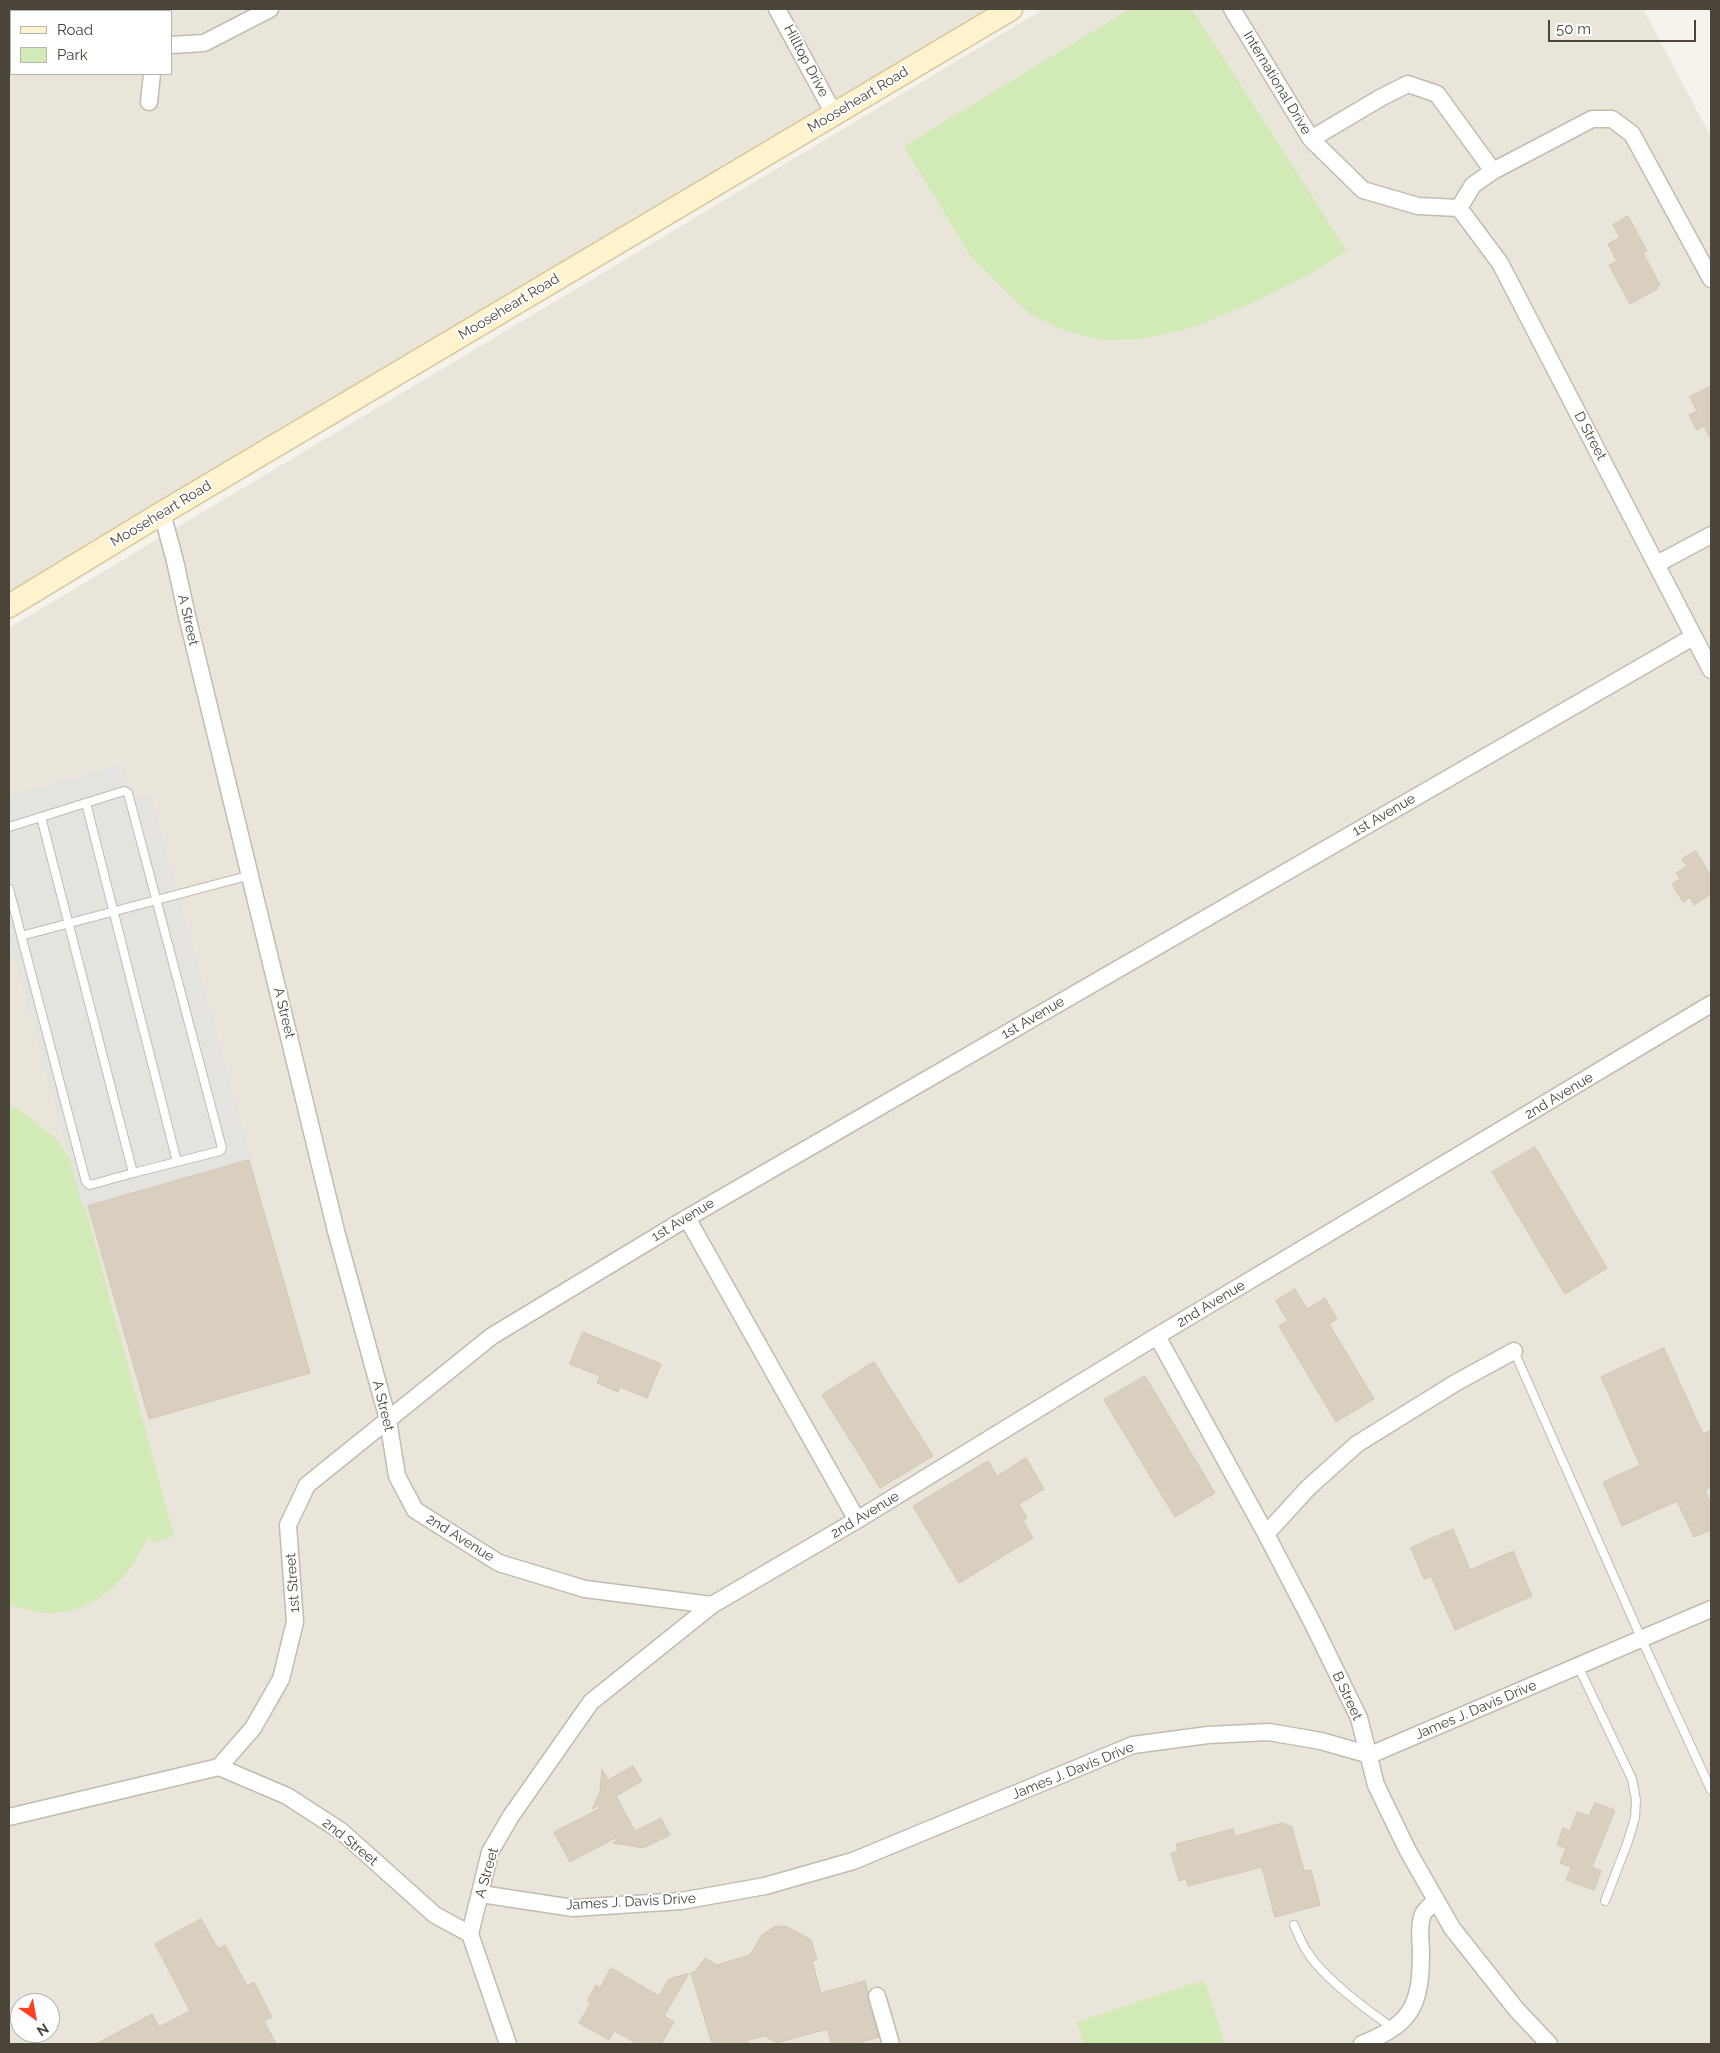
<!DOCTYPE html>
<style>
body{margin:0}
#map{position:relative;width:1720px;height:2053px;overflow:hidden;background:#f6f3ec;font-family:Raleway,sans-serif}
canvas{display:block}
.frame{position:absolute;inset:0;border:10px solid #4b4439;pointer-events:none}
.legend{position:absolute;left:10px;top:10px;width:162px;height:65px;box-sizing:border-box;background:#fff;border:1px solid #b7b4b0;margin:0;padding:6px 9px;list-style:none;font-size:15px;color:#4b4439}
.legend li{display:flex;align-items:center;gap:10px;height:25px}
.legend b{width:25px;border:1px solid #b7b4b0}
.north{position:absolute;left:10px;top:1993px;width:50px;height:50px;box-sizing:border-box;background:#fff;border:1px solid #b7b4b0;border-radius:50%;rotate:147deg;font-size:14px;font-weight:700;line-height:20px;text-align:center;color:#4b4439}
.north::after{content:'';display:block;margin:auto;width:18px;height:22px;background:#fc3f1d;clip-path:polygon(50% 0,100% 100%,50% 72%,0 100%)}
.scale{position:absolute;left:1548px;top:20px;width:148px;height:22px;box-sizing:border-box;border:2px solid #4b4439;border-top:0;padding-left:6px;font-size:15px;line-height:18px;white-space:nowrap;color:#4b4439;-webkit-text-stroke:4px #fff;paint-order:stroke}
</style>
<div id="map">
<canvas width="1720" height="2053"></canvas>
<div class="frame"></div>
<ul class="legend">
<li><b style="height:6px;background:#fff3cd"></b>Road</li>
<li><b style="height:14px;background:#d2eab5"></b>Park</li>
</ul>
<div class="north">N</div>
<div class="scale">50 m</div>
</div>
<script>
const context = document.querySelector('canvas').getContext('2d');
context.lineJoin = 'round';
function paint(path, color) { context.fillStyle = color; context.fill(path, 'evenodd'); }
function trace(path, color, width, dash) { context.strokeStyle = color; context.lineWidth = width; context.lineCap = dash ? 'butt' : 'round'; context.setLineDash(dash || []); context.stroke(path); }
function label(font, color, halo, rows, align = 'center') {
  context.font = font + ' Raleway,sans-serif'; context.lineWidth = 4; context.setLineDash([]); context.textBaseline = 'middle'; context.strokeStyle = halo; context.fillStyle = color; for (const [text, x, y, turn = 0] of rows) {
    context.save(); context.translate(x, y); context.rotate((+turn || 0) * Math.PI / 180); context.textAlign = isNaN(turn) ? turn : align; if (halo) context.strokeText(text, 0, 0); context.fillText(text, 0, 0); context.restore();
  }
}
const residential = new Path2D(`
 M9,9H1008L9,598ZM11,11H171V74H11Z
 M1044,9H1643L1711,137V2044H9V628ZM20,2003H50V2033H20Z`);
const green = new Path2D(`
 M1130,9H1192L1347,251L1306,276L1250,304L1191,328L1142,339L1100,340L1064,330L1031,315L971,257L904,146Z
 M9,1106L19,1109L57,1140L74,1166L174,1536L153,1543L148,1536C132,1575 96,1614 50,1613C36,1613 22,1608 9,1604Z
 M1204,1980L1225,2044H1084L1077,2022Z`);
const parking = new Path2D(`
 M124,764L134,799L151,795L252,1161L248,1160L83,1208L9,939V796Z`);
const building = new Path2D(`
 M1628,216L1647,251L1643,253L1660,285L1656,287L1657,289L1630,304L1609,265L1617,261L1608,244L1620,237L1613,225Z
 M1711,386V440L1704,426L1697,430L1689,415L1697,411L1690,397Z
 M1696,851L1711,876V894L1694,905L1690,897L1683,902L1672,884L1680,879L1676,873L1687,866L1682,859Z
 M1535,1147L1607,1268L1565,1294L1492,1172Z
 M249,1160L310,1373L149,1419L88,1206Z
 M1295,1289L1307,1309L1325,1298L1337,1319L1329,1324L1374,1399L1336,1422L1279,1326L1288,1321L1276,1301Z
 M583,1332L661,1364L647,1398L620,1387L618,1392L597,1383L600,1376L570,1364Z
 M1664,1348L1703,1434L1711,1430V1487L1705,1490L1711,1504V1530L1694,1537L1677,1501L1622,1526L1603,1482L1640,1465L1601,1377Z
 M874,1362L933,1456L880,1488L822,1395Z
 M1145,1376L1215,1493L1175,1517L1104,1400Z
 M1026,1458L1044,1489L1019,1504L1027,1518L1023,1521L1033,1538L959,1583L913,1506L988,1461L997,1476Z
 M1453,1529L1470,1570L1513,1551L1532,1596L1455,1630L1431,1576L1424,1579L1411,1548Z
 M633,1766L642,1781L616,1796L635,1831L661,1818L670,1835L643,1848L613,1843L618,1840L615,1838L570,1862L554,1832L599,1809V1805L592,1809L600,1792L602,1769L608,1780Z
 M1595,1803L1615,1810L1592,1867L1601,1871L1594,1890L1566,1880L1571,1867L1560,1863L1566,1848L1557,1845L1563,1828L1570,1831L1577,1812L1589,1816Z
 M1283,1823L1292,1827L1304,1871L1311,1870L1320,1905L1275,1917L1262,1867L1188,1886L1186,1879L1179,1881L1171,1853L1178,1851L1176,1844L1233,1829L1235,1836Z
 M201,1919L218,1949L225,1945L247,1986L254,1982L272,2017L264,2021L276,2044H96L152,2014L159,2027L190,2011L155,1944Z
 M780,1926L788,1927L811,1940L817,1960L812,1961L821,1993L865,1981L868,1992L867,1999L879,2037L854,2044H832L827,2029L777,2043L764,2036L749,2040L746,2044H712L691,1973L696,1971L705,1958L717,1965L750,1955L762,1935L774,1927Z
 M611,1968L659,1996L669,1979L689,1973L664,2016L674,2022L661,2044H638L614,2031L609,2040L579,2023L591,2003L587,2001L596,1985L600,1988Z`);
const service = new Path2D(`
 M86,803L177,1162
 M9,827L124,791L128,793L222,1148L220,1151L133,1173
 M9,889L86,1182L90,1185L133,1173L41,817
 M21,936L251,875
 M1514,1351L1642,1640L1711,1790
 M1578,1666L1632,1779L1636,1800L1635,1818L1627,1844L1605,1901
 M1294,1925C1298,1934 1302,1945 1308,1953C1324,1978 1368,2011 1393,2028`);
const minor = new Path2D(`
 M107,9L108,11
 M777,9L834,114
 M1232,9L1311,139L1363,190L1418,206L1459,208
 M171,45L204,43L270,9
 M149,102L152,74
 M1311,139L1382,97L1408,84L1437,94L1493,171
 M1459,208L1500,263L1711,670
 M1459,208L1473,185L1493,171L1592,119H1612L1632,134L1711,279
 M162,513L175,561L187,616L336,1231L388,1420L397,1476L415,1510L499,1563L585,1589L712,1605
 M1657,564L1711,535
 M687,1218L857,1520
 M1157,1336L1266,1534L1312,1622L1359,1718L1376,1785L1408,1851L1452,1928L1516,2009L1549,2044
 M1266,1534L1308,1488L1357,1444L1457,1382L1514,1351
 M219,1767L253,1728L281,1679L295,1622L288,1525L307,1485L492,1336L687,1218L1693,637
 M219,1767L287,1796L341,1831L435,1915L470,1934
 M9,1817L219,1767
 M481,1894L573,1908L681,1901L765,1886L853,1861L1133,1745L1208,1735L1269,1732L1321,1741L1370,1755L1711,1609
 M470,1934L490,1852L511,1816L591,1702L712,1605L857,1520L1157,1336L1711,1004
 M470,1934L508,2044
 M877,1996L891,2044
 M1362,2044C1414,2023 1421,2004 1421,1949C1420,1939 1419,1924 1423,1914C1426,1909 1432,1904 1436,1900`);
const secondary = new Path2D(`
 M9,606L162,513L1011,9`);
const streetNames = [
 ["Hilltop Drive",806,61,62],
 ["International Drive",1277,83,59],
 ["Mooseheart Road",858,100,-31],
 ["Mooseheart Road",509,307,-31],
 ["D Street",1590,436,62],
 ["Mooseheart Road",161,514,-31],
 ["A Street",188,620,77],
 ["1st Avenue",1384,815,-30],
 ["A Street",284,1013,76],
 ["1st Avenue",1033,1018,-30],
 ["2nd Avenue",1559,1096,-31],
 ["1st Avenue",683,1220,-31],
 ["2nd Avenue",1211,1304,-31],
 ["A Street",383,1406,76],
 ["2nd Avenue",865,1515,-31],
 ["2nd Avenue",460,1538,32],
 ["1st Street",293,1583,-94],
 ["B Street",1347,1696,65],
 ["James J. Davis Drive",1476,1710,-23],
 ["James J. Davis Drive",1073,1771,-22],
 ["2nd Street",350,1842,39],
 ["A Street",487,1873,-74],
 ["James J. Davis Drive",631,1902,-3]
];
paint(residential, '#eae5da');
paint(green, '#d2eab5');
paint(parking, '#e5e3e0');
paint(building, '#d8cfc1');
trace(building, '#d3c7b4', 1);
trace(service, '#c2bbae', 10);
trace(minor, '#c2bbae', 19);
trace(secondary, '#d6c79b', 25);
trace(service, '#fff', 8);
trace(minor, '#fff', 16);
trace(secondary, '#fff3cd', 22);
label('14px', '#4b4439', '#fff', streetNames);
</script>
